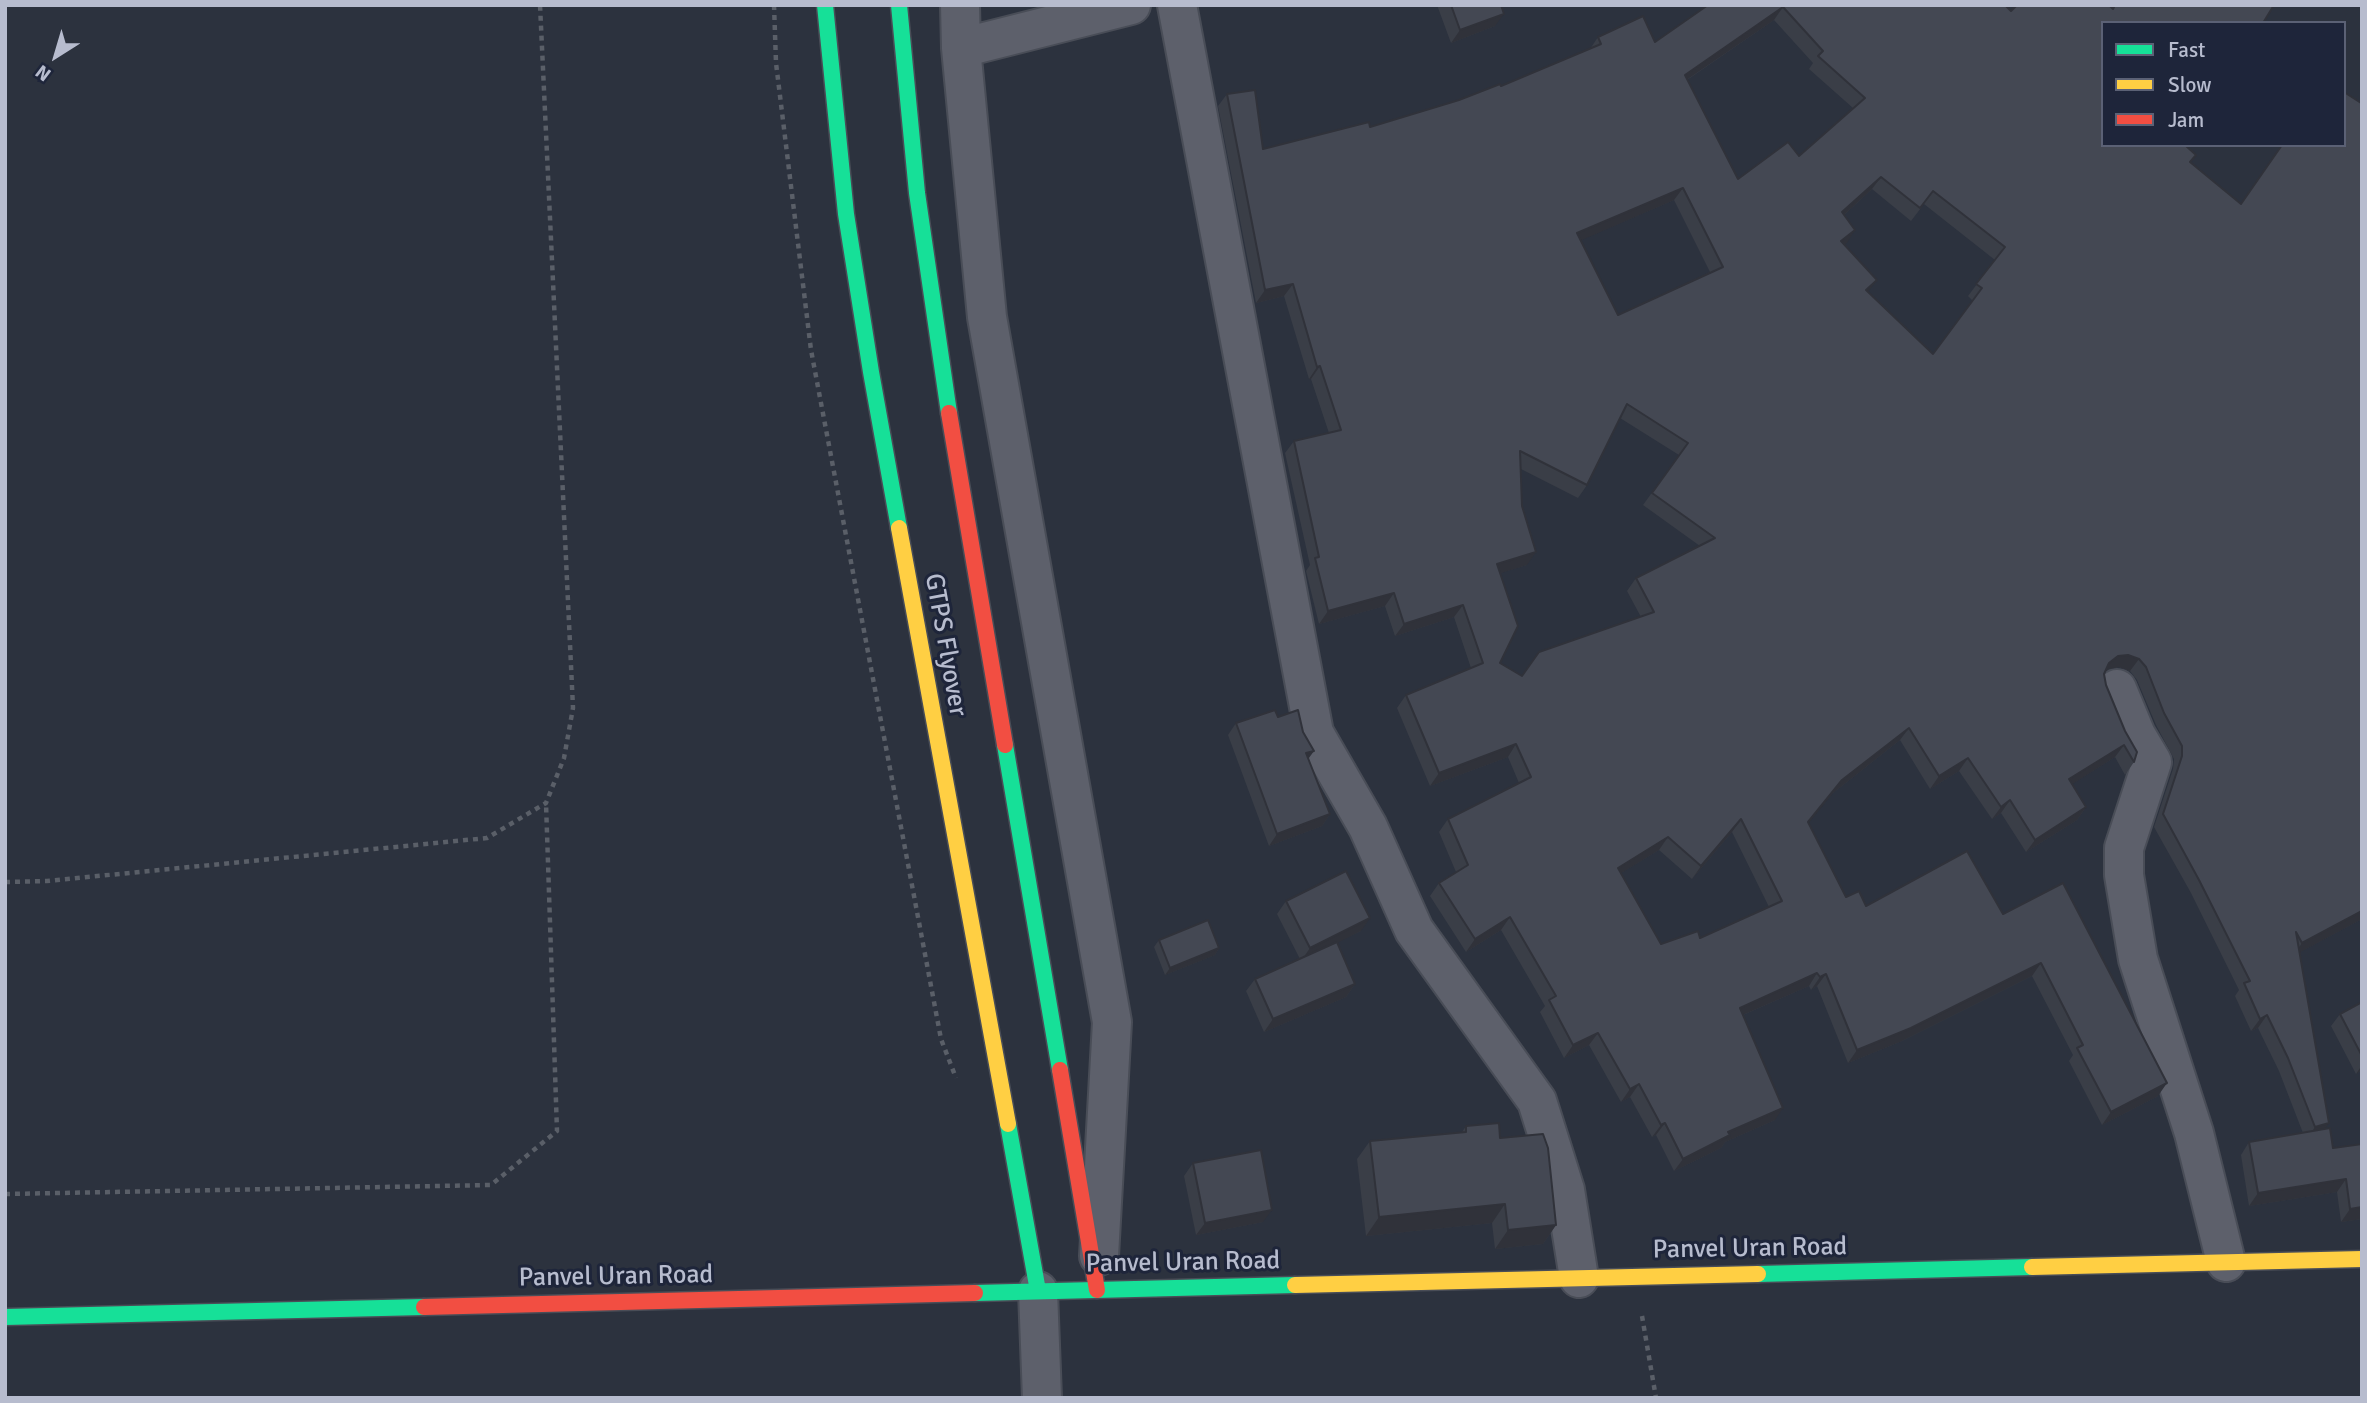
<!DOCTYPE html>
<style>
body{margin:0}
#map{position:relative;width:2367px;height:1403px;overflow:hidden;background:#2c323e;font-family:Signika,sans-serif}
canvas{display:block}
.frame{position:absolute;inset:0;border:7px solid #b7bcce;pointer-events:none}
.legend{position:absolute;left:2101px;top:21px;width:245px;height:126px;box-sizing:border-box;background:#1e253a;border:2px solid #5b6175;margin:0;padding:9px 12px;list-style:none;font-size:21px;color:#b7bcce}
.legend li{display:flex;align-items:center;gap:14px;height:35px}
.legend b{width:35px;border:2px solid #5b6175}
.north{position:absolute;left:21px;top:21px;width:70px;height:70px;-webkit-text-stroke:5px #1e253a;paint-order:stroke;rotate:217deg;font-size:19px;font-weight:700;line-height:28px;text-align:center;color:#b7bcce}
.north::after{content:'';display:block;margin:auto;width:24px;height:32px;background:#b7bcce;clip-path:polygon(50% 0,100% 100%,50% 72%,0 100%)}
</style>
<div id="map">
<canvas width="2367" height="1403"></canvas>
<div class="frame"></div>
<ul class="legend">
<li><b style="height:9px;background:#16e098"></b>Fast</li>
<li><b style="height:9px;background:#ffcf43"></b>Slow</li>
<li><b style="height:9px;background:#f24e42"></b>Jam</li>
</ul>
<div class="north">N</div>
</div>
<script>
const context = document.querySelector('canvas').getContext('2d');
context.lineJoin = 'round';
function trace(path, color, width, dash) { context.strokeStyle = color; context.lineWidth = width; context.lineCap = dash ? 'butt' : 'round'; context.setLineDash(dash || []); context.stroke(path); }
function paint(path, color) { context.fillStyle = color; context.fill(path, 'evenodd'); }
function label(font, color, halo, rows, align = 'center') {
  context.font = font + ' Signika,sans-serif'; context.lineWidth = 6; context.setLineDash([]); context.textBaseline = 'middle'; context.strokeStyle = halo; context.fillStyle = color; for (const [text, x, y, turn = 0] of rows) {
    context.save(); context.translate(x, y); context.rotate((+turn || 0) * Math.PI / 180); context.textAlign = isNaN(turn) ? turn : align; if (halo) context.strokeText(text, 0, 0); context.fillText(text, 0, 0); context.restore();
  }
}
const path = new Path2D(`
 M774,5L776,63L811,350L941,1039L956,1078
 M5,882L47,881L487,838L546,803L564,758L573,708L540,5
 M5,1194L491,1185L557,1131L546,803
 M1642,1316L1656,1398`);
const street = new Path2D(`
 M960,5L961,48
 M1177,5L1314,733L1368,827L1414,930L1537,1101L1565,1190L1579,1278
 M2117,689L2136,735L2152,762L2124,848V875L2138,959L2194,1133L2226,1262
 M1099,1256L1112,1022L987,317L961,48L1131,5
 M1038,1291L1042,1398`);
const fast = new Path2D(`
 M825,5L846,214L871,372L899,528
 M899,5L917,193L949,413
 M1005,745L1060,1070
 M1008,1124L1038,1291
 M1758,1274L2032,1267
 M975,1293L1295,1285
 M5,1317L424,1307`);
const slow = new Path2D(`
 M899,528L1008,1124
 M2032,1267L2362,1259
 M1295,1285L1758,1274`);
const jam = new Path2D(`
 M949,413L1005,745
 M1060,1070L1097,1290
 M424,1307L975,1293`);
const wall = new Path2D(`
 M1437,5H1501L1495,26L1451,43Z
 M1708,5L2011,11L2112,8L2114,5H2274L2103,145L2196,155L2190,163L2362,919L2300,952L2324,1129L2333,1148L2362,1144V1219L2341,1222L2337,1192L2249,1206L2241,1155L2249,1142L2303,1133L2279,1071L2258,1028L2251,1031L2235,996L2239,990L2191,893L2154,827L2173,769L2174,759L2156,725L2137,680L2130,671L2119,667L2109,669L2105,672L2104,674L2106,685L2134,762L2125,775L2115,757L2072,784L2086,807L2077,820L2026,852L2001,813L1992,819L1959,771L1930,789L1900,740L1833,793L1808,823L1846,897L1866,906L2003,914L2158,1096L2102,1125L2069,1061L2073,1055L2032,976L1902,1041L1848,1063L1817,986L1811,990L1809,986L1743,1015L1775,1120L1725,1142L1721,1148L1674,1171L1656,1135L1652,1137L1630,1097L1621,1102L1589,1045L1564,1058L1540,1012L1545,1006L1501,930L1466,952L1430,896L1439,883L1456,872L1439,832L1448,819L1519,783L1508,757L1430,786L1397,708L1406,695L1471,668L1454,617L1395,636L1385,606L1319,624L1306,571L1310,565L1285,453L1294,441L1329,433L1311,379H1309L1284,296L1256,303L1218,106L1227,94L1263,149L1370,127L1459,100L1501,86L1590,49L1598,37L1655,42ZM1774,20L1813,63L1809,69L1853,108L1799,156L1738,179L1687,80ZM1872,189L1911,221L1924,204L1995,260L1968,296L1973,301L1933,354L1868,292L1844,244L1855,230L1844,215ZM1674,200L1710,272L1618,315L1581,240ZM1620,418L1679,455L1643,505L1700,546L1636,578L1627,591L1641,617L1522,676L1500,663V573L1527,565L1522,506L1521,469L1578,498L1587,485ZM1732,832L1769,907L1700,938L1661,944L1621,873L1659,850L1692,879Z
 M1236,723L1308,759L1330,814L1322,826L1269,846L1228,735Z
 M1286,901L1361,931L1337,942L1355,984L1346,997L1264,1032L1246,991L1255,979L1300,959L1277,914Z
 M1159,940L1219,948L1215,955L1165,975L1154,947Z
 M2362,1002V1070L2356,1074L2331,1026L2340,1014Z
 M1466,1126L1500,1138L1556,1225L1543,1244L1495,1249L1492,1223L1366,1236L1357,1159L1370,1141L1462,1132Z
 M1193,1163L1263,1222L1196,1235L1184,1176Z`);
const shadedWall = new Path2D(`
 M1783,7L1774,20L1676,87L1685,75Z
 M1504,14L1495,26L1451,43L1460,30Z
 M1881,177L1872,189L1833,225L1842,212Z
 M1683,188L1674,200L1568,246L1577,233Z
 M1855,230L1847,243L1832,253L1841,241Z
 M1877,280L1868,292L1866,290Z
 M1293,284L1284,296L1256,303L1265,290Z
 M1320,366L1311,379H1309L1317,367Z
 M1536,552L1527,565L1488,577L1497,564Z
 M1394,593L1385,606L1319,624L1328,611Z
 M1463,605L1454,617L1395,636L1404,624Z
 M2128,655L2139,659L2130,671L2119,667L2109,669L2100,675L2109,663L2118,656Z
 M1909,728L1900,740L1833,793L1799,835L1842,780Z
 M1516,744L1508,757L1430,786L1439,773Z
 M2124,745L2115,757L2060,792L2069,779Z
 M1314,751L1306,762V753Z
 M1968,758L1959,771L1930,789L1939,776Z
 M2010,800L2001,813L1992,819L2001,807Z
 M2086,807L2077,820L2026,852L2035,840Z
 M1330,814L1322,826L1269,846L1277,834Z
 M1741,819L1732,832L1692,879L1701,866Z
 M1668,837L1659,850L1610,880L1618,868Z
 M2362,911V919L2293,956L2302,943Z
 M1510,917L1501,930L1466,952L1475,939Z
 M1370,918L1361,931L1301,961L1310,948Z
 M1219,948L1215,955L1165,975L1170,968Z
 M2041,963L2032,976L1902,1041L1848,1063L1857,1050Z
 M1817,973L1809,986L1731,1020L1740,1008Z
 M1826,974L1817,986L1811,990L1820,977Z
 M1355,984L1346,997L1264,1032L1273,1019Z
 M2267,1015L2258,1028L2251,1031L2260,1019Z
 M1598,1033L1589,1045L1564,1058L1573,1045Z
 M2362,1065V1070L2356,1074Z
 M2167,1083L2158,1096L2102,1125L2111,1112Z
 M1639,1084L1630,1097L1621,1102L1630,1089Z
 M1783,1108L1775,1120L1725,1142L1721,1148L1674,1171L1683,1159L1728,1132Z
 M1665,1123L1656,1135L1652,1137L1661,1125Z
 M2329,1123L2320,1136L2306,1140L2315,1127Z
 M2346,1179L2337,1192L2249,1206L2258,1193Z
 M1505,1204L1492,1223L1366,1236L1379,1217Z
 M2362,1207V1219L2341,1222L2350,1209Z
 M1272,1210L1263,1222L1196,1235L1205,1223Z
 M1556,1225L1543,1244L1495,1249L1508,1230Z`);
const building = new Path2D(`
 M1451,5H1501L1504,14L1460,30Z
 M1708,5H2005L2011,11L2017,5H2109L2113,9L2115,5H2274L2263,23H2103V145H2185L2196,155L2190,162L2241,204L2282,145H2344V92L2361,103L2362,102V911L2302,943L2296,932L2329,1123L2315,1127L2288,1058L2267,1015L2260,1019L2244,983L2250,981L2199,880L2163,814L2182,756V746L2164,713L2146,667L2139,659L2128,655L2118,656L2109,663L2104,674L2106,685L2125,731L2137,752L2134,762L2124,745L2069,779L2086,807L2035,840L2010,800L2001,807L1968,758L1939,776L1909,728L1842,780L1808,822L1846,897L1859,891L1866,906L1967,851L2003,914L2063,883L2167,1083L2111,1112L2077,1048L2083,1045L2041,963L1911,1028L1857,1050L1826,974L1820,977L1817,973L1740,1008L1783,1108L1728,1132L1730,1135L1683,1159L1665,1123L1661,1125L1639,1084L1630,1089L1598,1033L1573,1045L1549,1000L1556,996L1510,917L1475,939L1439,883L1468,865L1448,819L1531,777L1516,744L1439,773L1406,695L1483,663L1463,605L1404,624L1394,593L1328,611L1315,558L1319,557L1294,441L1341,430L1320,366L1317,367L1293,284L1265,290L1227,94L1255,90L1263,149L1369,122L1370,127L1459,100L1500,84L1501,86L1601,44L1598,37L1643,16L1655,42ZM1783,7L1823,51L1818,56L1865,98L1799,156L1788,142L1738,179L1685,75ZM1881,177L1920,208L1933,191L2005,247L1976,284L1982,288L1933,354L1866,290L1877,280L1841,241L1855,230L1842,212ZM1683,188L1723,267L1618,315L1577,233ZM1627,404L1688,443L1652,493L1715,538L1636,578L1654,612L1539,652L1522,676L1500,663L1518,626L1497,564L1536,552L1522,506L1520,451L1587,485ZM1741,819L1782,901L1700,938L1698,931L1661,944L1618,868L1668,837L1701,866Z
 M1275,710L1278,717L1298,710L1303,732L1314,751L1306,753L1330,814L1277,834L1236,723Z
 M1346,871L1370,918L1310,948L1286,901Z
 M1208,920L1219,948L1170,968L1159,940Z
 M1337,942L1355,984L1273,1019L1255,979Z
 M2362,1002V1056L2340,1014Z
 M1499,1123L1500,1138L1543,1134L1548,1148L1556,1225L1508,1230L1505,1204L1379,1217L1370,1141L1466,1132V1126Z
 M2330,1128L2333,1148L2362,1144V1207L2350,1209L2346,1179L2258,1193L2249,1142Z
 M1261,1150L1272,1210L1205,1223L1193,1163Z`);
const streetNames = [
 ["GTPS Flyover",945,645,80],
 ["Panvel Uran Road",1750,1249,-1],
 ["Panvel Uran Road",1183,1263,-1],
 ["Panvel Uran Road",616,1277,-1]
];
trace(street, '#494d57', 42);
trace(fast, '#494d57', 19);
trace(slow, '#494d57', 19);
trace(jam, '#494d57', 19);
trace(path, '#5a5f68', 4.5, [5, 5]);
trace(street, '#5d606b', 38);
trace(fast, '#16e098', 16);
trace(slow, '#ffcf43', 16);
trace(jam, '#f24e42', 16);
paint(wall, '#3a3e47');
paint(shadedWall, '#30323a');
paint(building, '#444853');
trace(building, '#30323a', 2);
label('26px', '#b7bcce', '#1e253a', streetNames);
</script>
